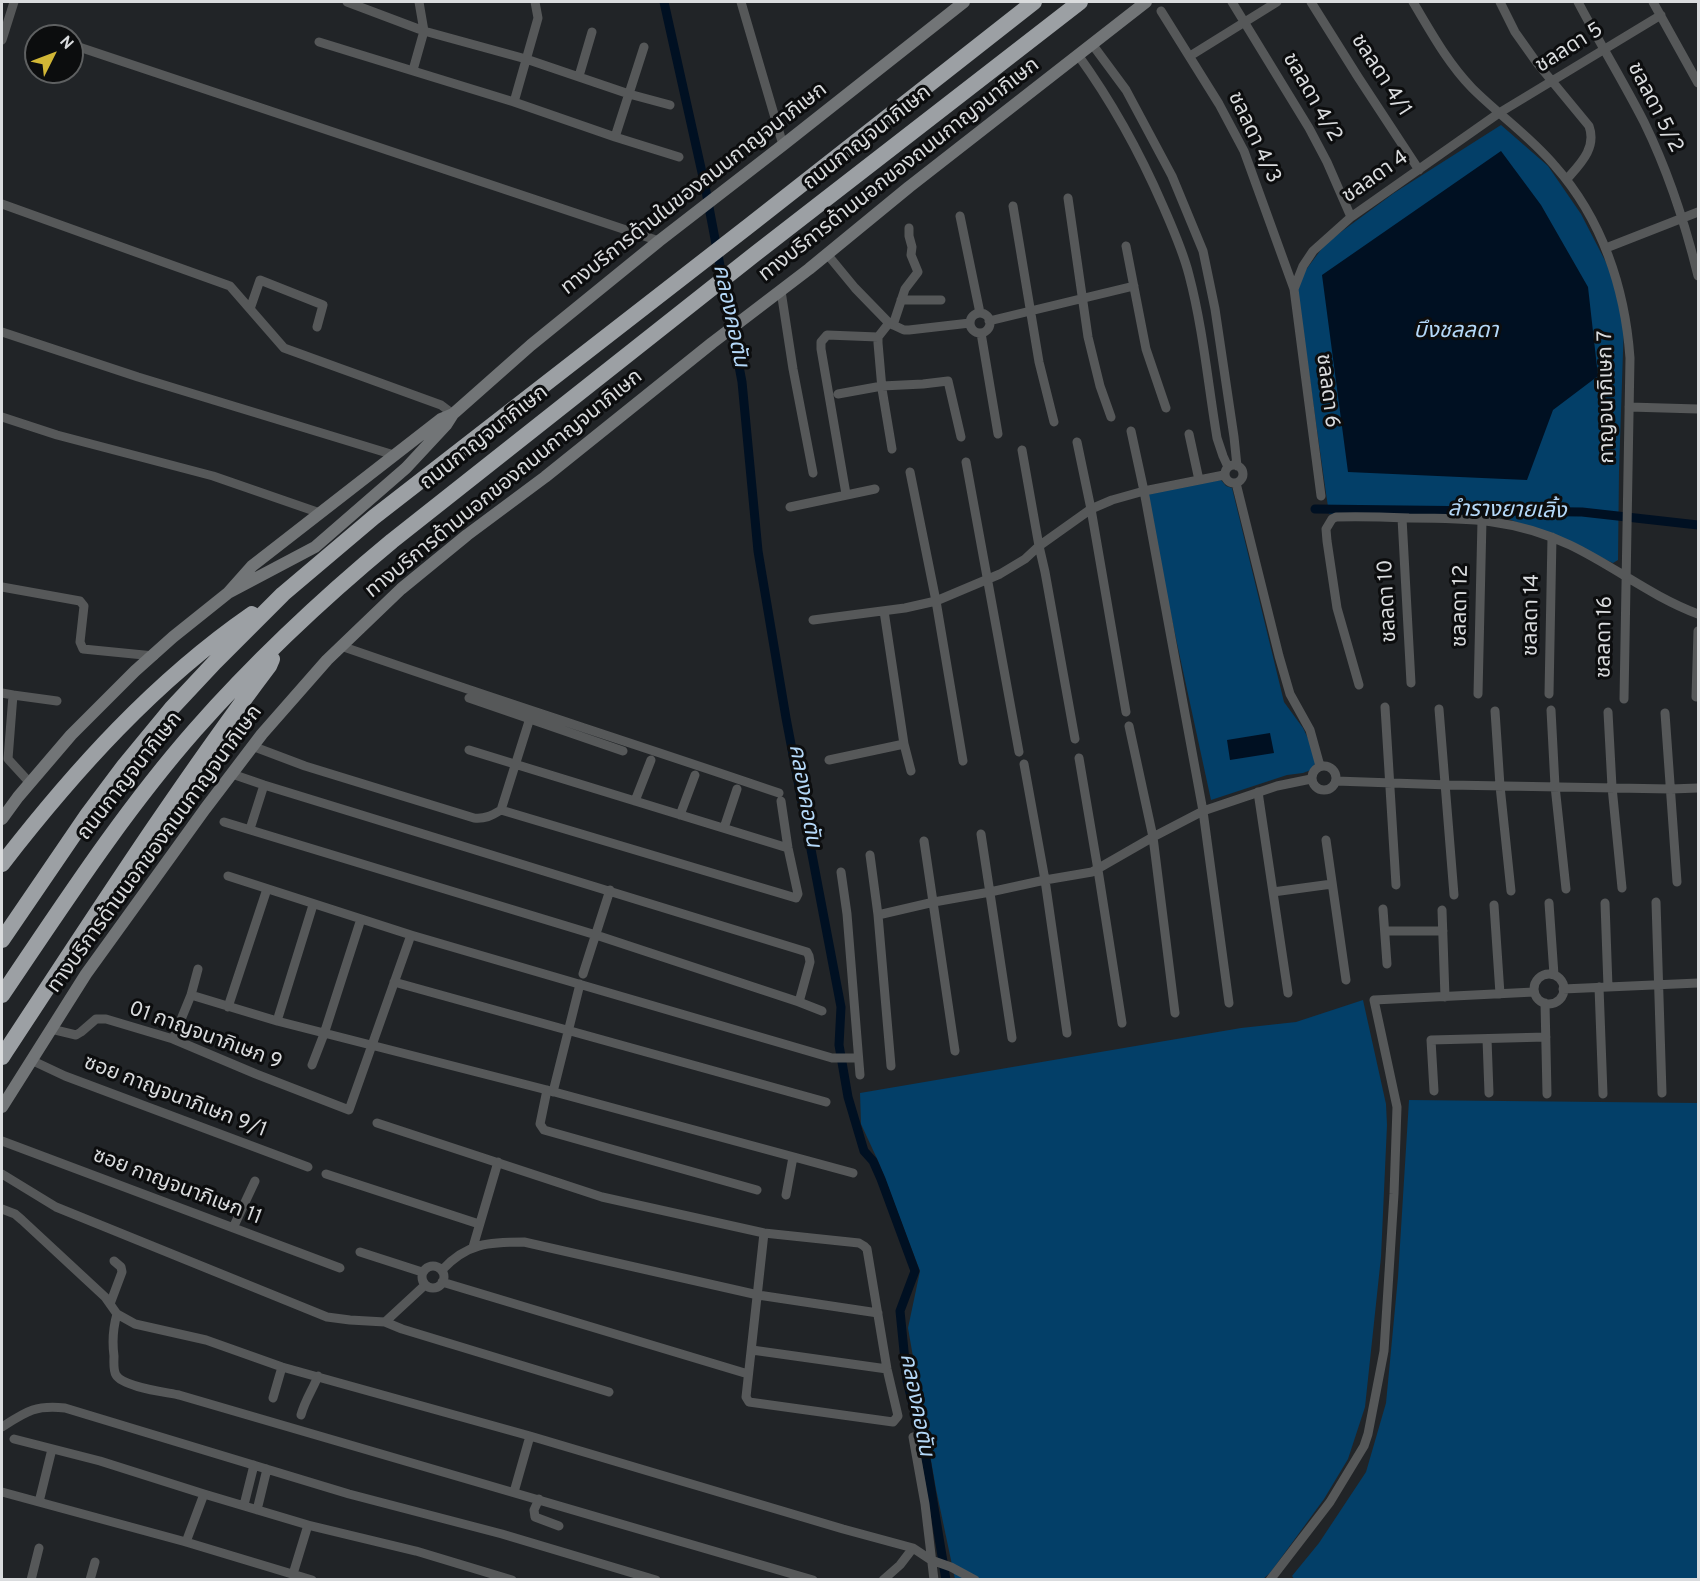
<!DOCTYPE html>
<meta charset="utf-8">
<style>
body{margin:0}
#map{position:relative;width:1700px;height:1581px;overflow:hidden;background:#212427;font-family:Overpass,sans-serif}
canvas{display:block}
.frame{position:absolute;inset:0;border:3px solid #dadcde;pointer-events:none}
.north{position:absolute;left:24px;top:24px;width:60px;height:60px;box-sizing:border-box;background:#0c0d0e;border:2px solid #5e6061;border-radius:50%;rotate:48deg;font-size:16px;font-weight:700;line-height:24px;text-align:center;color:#dadcde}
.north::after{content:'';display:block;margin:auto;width:21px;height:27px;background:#d2b736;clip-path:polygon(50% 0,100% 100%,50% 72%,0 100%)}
</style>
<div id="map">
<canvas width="1700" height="1581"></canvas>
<div class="frame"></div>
<div class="north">N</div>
</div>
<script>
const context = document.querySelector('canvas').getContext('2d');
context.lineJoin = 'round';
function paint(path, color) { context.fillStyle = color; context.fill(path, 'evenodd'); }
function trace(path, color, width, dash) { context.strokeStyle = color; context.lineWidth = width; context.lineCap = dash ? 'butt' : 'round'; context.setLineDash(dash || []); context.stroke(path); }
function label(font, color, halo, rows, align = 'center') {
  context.font = font + ' Overpass,"Noto Sans Thai",sans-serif'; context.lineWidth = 6; context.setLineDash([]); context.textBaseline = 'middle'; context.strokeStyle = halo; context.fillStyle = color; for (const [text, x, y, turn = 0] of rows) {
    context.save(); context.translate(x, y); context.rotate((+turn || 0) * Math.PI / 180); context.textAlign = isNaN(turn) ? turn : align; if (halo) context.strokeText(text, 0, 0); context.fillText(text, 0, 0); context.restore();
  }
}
const green = new Path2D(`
 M1501,125L1548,166L1581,214L1613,276L1624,322L1619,471L1618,560L1613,563L1557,538L1506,518L1444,510L1329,514L1296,283L1326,243L1394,193Z
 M1221,480L1226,486L1232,488L1284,702L1303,728L1318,759L1311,770L1303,773L1287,775L1211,800L1144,491Z
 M1363,1000L1386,1104L1387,1125L1381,1257L1365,1407L1348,1459L1324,1499L1270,1573L1263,1579H955L936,1489L908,1328L920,1271L879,1163L861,1124L860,1093L1241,1028L1296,1022Z
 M1409,1100L1698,1103V1579L1295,1580L1292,1576L1319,1543L1366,1472L1386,1403L1398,1277Z`);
const water = new Path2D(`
 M1501,151L1541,205L1588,287L1598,376L1553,410L1527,480L1348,472L1322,275Z
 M1270,733L1274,753L1230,760L1227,740Z`);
const canal = new Path2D(`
 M664,2L705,186L742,382L758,551L786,718L841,1007L839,1045L848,1097L864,1151L873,1161L881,1179L915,1271L900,1311L907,1381L925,1453L946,1580
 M1315,509L1582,512L1698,525`);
const street = new Path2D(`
 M347,2L424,31L526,59L629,94L670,105
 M741,2L783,145
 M1232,2L1309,128L1327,162L1351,217
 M1311,2L1358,77L1419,170
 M1413,2C1431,32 1447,62 1472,88C1499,115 1531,137 1555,166C1602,219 1625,288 1630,358L1624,699
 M1500,2L1515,32L1537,63L1589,126C1597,148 1580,164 1567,179
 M1578,2C1599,42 1623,81 1644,122C1668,171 1685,223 1698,276
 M1653,2L1698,83
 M1161,11L1219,104L1244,151L1294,289L1321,496
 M2,40L14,2
 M319,42L514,102L615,137L679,157
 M1092,44L1126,90L1172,176L1203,251L1215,309L1234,437L1237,466
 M73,45L659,241
 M1078,55C1112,102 1140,153 1163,206C1173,229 1183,251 1189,275C1203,328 1208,384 1217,438L1223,456L1228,467
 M1190,56L1277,2
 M413,70L424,31L419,2
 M579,76L592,32
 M514,102L538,18L535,2
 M615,137L644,47
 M1068,198L1088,337L1100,386L1111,417
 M2,204L230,286L284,348L441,405L453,414
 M1013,206L1039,362L1054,422
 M960,216L980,313
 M1126,246L1146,349L1166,408
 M1606,248L1698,212
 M827,254L855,288L889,323L904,330H909L970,323
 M1294,289L1303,266L1313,251L1351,217L1499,113L1661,15
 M781,291L793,369L813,473
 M901,300H941
 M250,309L260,280L323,305L317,327
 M970 323a10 10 0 1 1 20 0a10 10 0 1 1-20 0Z
 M989,321L1134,286
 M889,323L878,337V343L882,389L892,449
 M893,325L905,289L918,272L911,255L912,247L909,236V228
 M2,332L138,377L394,455
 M981,333L998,434
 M838,394L882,386L923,384L948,381L961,437
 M1629,407L1698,409
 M2,417L57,435L213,476L320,513
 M1131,431L1144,491L1203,811L1229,1003
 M1189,434L1199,480
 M1077,442L1091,509L1126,712
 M1022,450L1039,546L1045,572L1075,739
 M966,462L1019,752
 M1225 474a9 9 0 1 1 18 0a9 9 0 1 1-18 0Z
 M910,472L936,601L963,761
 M1236,483L1279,656L1290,694L1310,730L1320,766
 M846,494L821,349V342L827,335L878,337
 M790,507L875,489
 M1402,518L1411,683
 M2,587L80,601L84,606L80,642L83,649L154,656
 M884,611L904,744L911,771
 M813,620L905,608L936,601L1000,574L1025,559L1039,546L1091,509L1112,500L1144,491L1224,475
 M341,646C487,697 633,743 779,793
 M1359,685L1337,608L1327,541L1326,529L1332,519L1336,517C1361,516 1385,517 1409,518C1468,518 1515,519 1570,545C1614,566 1652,597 1698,614
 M2,693L13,695L8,759L30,783
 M1478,694L1482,520
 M1549,694L1552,537
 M13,695L57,701
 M1696,697L1698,631
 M469,698L623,751
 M1385,707L1396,885
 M1439,709L1454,895
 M1551,710L1555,786L1566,889
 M1495,711L1500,786L1511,891
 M1608,712L1612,787L1622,888
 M1665,713L1677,882
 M1129,726L1153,837L1175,1013
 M252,746L305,766L474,818C485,819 491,816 501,810L796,898L798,894L788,848L781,801
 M469,750L788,848
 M1079,758L1098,870L1122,1023
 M829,760L904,744
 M1024,764L1045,880L1067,1033
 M1312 778a12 12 0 1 1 24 0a12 12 0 1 1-24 0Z
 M1336,781L1449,785L1671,789L1698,788
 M1258,792L1288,993
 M635,801L651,760
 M501,810L530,718
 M680,815L695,775
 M224,822L596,935L799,1002L810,962L809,956L807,952L264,785L232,774
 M724,828L737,789
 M250,829L264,785
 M981,834L1012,1038
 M1326,840L1346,980
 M924,841L955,1051
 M870,855L878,915L891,1066
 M841,872L847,914L860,1075
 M228,876L411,935L832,1058H857
 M1273,892L1332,884
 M1656,902L1662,1093
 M1549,903L1554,975
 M1605,903L1608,987
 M1494,905L1500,994
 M1383,909L1387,964
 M1442,910L1445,997
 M878,915L934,902L990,892L1045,880L1092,872L1153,837L1203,811L1277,786L1311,779
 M1385,931H1443
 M583,974L610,890
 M1534 989a15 15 0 1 1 30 0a15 15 0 1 1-30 0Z
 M394,982L826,1102
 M1599,987L1603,1094
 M1563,989L1698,983
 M191,995L198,969
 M799,1002L822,1011
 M1545,1003L1547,1094
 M228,1007L267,889
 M277,1021L313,905
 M51,1029L76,1035L81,1032L96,1019H106L173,1039L256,1074L349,1110L411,935
 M173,1039L191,995L277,1021L547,1090L853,1173
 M1487,1039L1489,1093
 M31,1060L65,1076L308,1167
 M312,1065L324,1034L361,919
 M547,1090L540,1124L544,1130L757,1190
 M1434,1091L1431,1040L1546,1037
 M553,1092L580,984
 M377,1123L602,1197L764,1233L859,1243L864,1246L867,1249L887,1369L898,1416L893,1422L749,1402L746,1397L764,1233
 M2,1141L340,1268
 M2,1174L56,1207L327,1317L350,1320L385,1322L402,1329L609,1392
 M326,1174L479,1224
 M786,1195L793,1157
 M2,1209L15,1214L22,1220L105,1297L117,1314C113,1328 112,1341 114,1356C114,1362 113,1370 116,1375C123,1387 165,1392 179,1395L813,1580
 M233,1228L255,1181
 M473,1247L498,1162
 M360,1252L422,1272
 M422 1277a11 11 0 1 1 22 0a11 11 0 1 1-22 0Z
 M442,1270C467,1243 489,1242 524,1242L758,1295L878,1313
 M442,1282L748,1374
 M110,1304L122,1272L121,1267L114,1261
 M117,1314L135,1324L206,1340L282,1367L530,1436L843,1529L913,1548L931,1560L951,1567L975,1580
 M385,1322L425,1285
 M752,1350L887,1369
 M273,1398L282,1367
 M301,1415C305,1400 313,1389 318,1376
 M2,1427C27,1411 35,1405 65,1408L349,1494L502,1534L656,1580
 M913,1437L925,1504L934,1580
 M14,1439L100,1461L204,1494L308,1525L416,1551L512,1580
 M2,1492L186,1542L312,1580
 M514,1492L530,1436
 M539,1499L534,1510L535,1517L559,1526
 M39,1502L52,1449
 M244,1505L254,1465
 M257,1510L267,1469
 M186,1542L204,1494
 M293,1574L308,1525
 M31,1580L39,1548
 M90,1580L95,1562
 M883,1580L900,1565L913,1548
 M1270,1580L1330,1502L1364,1446L1368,1434L1384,1351L1394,1194L1397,1107L1374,1000L1534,992`);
const secondary = new Path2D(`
 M228,593L315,547L406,468L446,425L453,414L531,345L659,241L783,145L964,2
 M2,819L18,797L71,735L135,671L173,637L228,593L252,566L441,419L453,414
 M2,1107L86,974L205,809L262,734L327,660L401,589L467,535L545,477L712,343L809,269L909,187L1146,2`);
const highway = new Path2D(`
 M2,864C74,771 155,681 252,614
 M2,940L88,814L124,766L171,709L215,662L283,594L374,517L750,225L1034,2
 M2,995C63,905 123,812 195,730C255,662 322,599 392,541L755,254L1080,2
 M2,1057C89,925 174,792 269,666L272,659`);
const streetNames = [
 ["ชลลดา 5",1570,49,-32],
 ["ชลลดา 4/1",1380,76,57],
 ["ชลลดา 4/2",1311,98,60],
 ["ชลลดา 5/2",1654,108,63],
 ["ชลลดา 4/3",1253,138,65],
 ["ถนนกาญจนาภิเษก",868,139,-38],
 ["ทางบริการด้านนอกของถนนกาญจนาภิเษก",900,171,-38],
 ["ชลลดา 4",1376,178,-35],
 ["ทางบริการด้านในของถนนกาญจนาภิเษก",695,190,-38],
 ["ชลลดา 6",1326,391,83],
 ["กาญจนาภิเษก 7",1608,397,-91],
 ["ถนนกาญจนาภิเษก",485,439,-38],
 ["ทางบริการด้านนอกของถนนกาญจนาภิเษก",505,485,-39],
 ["ชลลดา 10",1389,601,-93],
 ["ชลลดา 12",1462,606,-89],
 ["ชลลดา 14",1533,615,-89],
 ["ชลลดา 16",1606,637,-89],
 ["ถนนกาญจนาภิเษก",131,777,-52],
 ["ทางบริการด้านนอกของถนนกาญจนาภิเษก",156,850,-54],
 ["01 กาญจนาภิเษก 9",205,1037,20],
 ["ซอย กาญจนาภิเษก 9/1",175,1098,21],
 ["ซอย กาญจนาภิเษก 11",177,1188,21]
];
const waterNames = [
 ["คลองคอตัน",729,316,78],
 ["บึงชลลดา",1456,333],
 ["ลำรางยายเลิ้ง",1507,512,1],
 ["คลองคอตัน",803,796,80],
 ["คลองคอตัน",915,1405,79]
];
paint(green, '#033f68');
paint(water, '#001022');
trace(canal, '#001022', 9);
trace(street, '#565859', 9);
trace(secondary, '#727577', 12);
trace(highway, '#9ca0a4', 16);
label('21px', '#dadcde', '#0c0d0e', streetNames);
label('italic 22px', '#b4d8f8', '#0c0d0e', waterNames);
</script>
